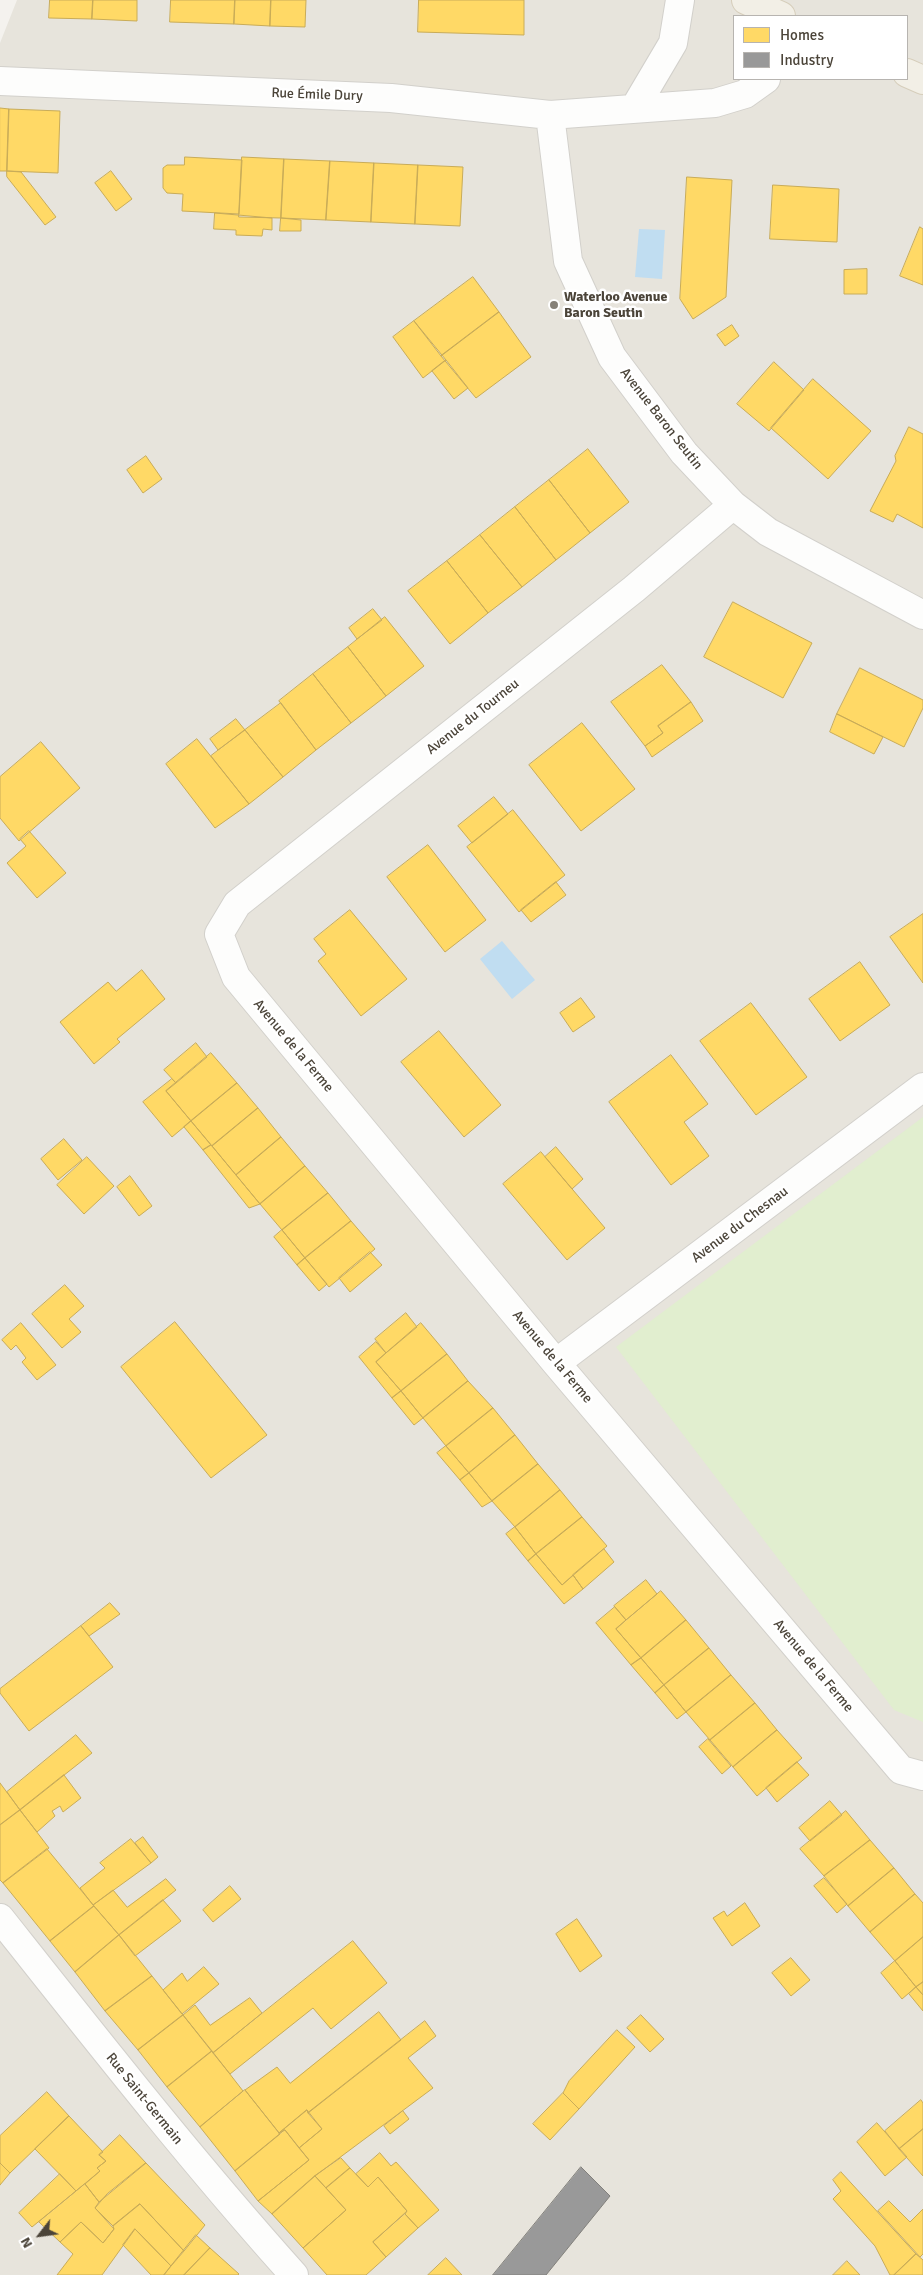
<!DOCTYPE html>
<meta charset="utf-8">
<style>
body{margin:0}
#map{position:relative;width:923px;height:2275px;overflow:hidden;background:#f4f2ee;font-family:Signika,sans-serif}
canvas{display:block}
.legend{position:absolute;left:733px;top:15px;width:175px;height:65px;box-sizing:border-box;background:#fff;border:1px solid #b7b4b0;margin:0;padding:6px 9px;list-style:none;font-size:15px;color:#4b4439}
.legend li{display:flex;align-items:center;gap:10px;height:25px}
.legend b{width:25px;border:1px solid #b7b4b0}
.north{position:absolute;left:15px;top:2210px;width:50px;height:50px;-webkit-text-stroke:4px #fff;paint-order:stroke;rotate:240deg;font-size:14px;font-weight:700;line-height:20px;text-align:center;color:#4b4439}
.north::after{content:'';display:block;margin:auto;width:18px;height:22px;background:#4b4439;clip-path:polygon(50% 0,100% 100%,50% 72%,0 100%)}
</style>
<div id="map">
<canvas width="923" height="2275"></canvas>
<ul class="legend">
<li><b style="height:14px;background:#ffd966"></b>Homes</li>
<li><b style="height:14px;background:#999"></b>Industry</li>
</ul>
<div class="north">N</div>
</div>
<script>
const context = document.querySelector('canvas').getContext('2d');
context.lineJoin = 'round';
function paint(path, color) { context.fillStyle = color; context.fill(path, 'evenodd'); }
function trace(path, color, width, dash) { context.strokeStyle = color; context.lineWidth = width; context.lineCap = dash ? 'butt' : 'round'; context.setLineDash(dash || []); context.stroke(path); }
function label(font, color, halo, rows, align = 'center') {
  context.font = font + ' Signika,sans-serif'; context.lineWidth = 5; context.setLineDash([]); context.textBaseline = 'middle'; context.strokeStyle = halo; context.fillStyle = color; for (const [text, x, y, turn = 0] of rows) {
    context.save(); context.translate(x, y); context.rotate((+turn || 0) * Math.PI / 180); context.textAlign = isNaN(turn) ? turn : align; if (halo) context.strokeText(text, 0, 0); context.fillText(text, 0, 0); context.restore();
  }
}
const residential = new Path2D(`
 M17,0H923V2275H0V43ZM734,16H907V79H734Z`);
const green = new Path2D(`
 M923,1117V1722L894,1710L616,1347Z`);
const water = new Path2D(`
 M639,229L665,230L662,279L635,277Z
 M502,941L535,980L512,999L480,959Z`);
const homes = new Path2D(`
 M50,0H93L92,19L49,18Z
 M93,0H137V21L92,19Z
 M171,0H235L234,24L170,22Z
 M235,0H271L270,26L234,24Z
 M271,0H306L305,27L270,26Z
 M419,0H524V35L418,32Z
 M0,108L9,109L7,171H0Z
 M9,109L60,111L58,173L7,171Z
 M185,157L242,160L239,214L182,211L183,194L167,193L163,188V168L167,165H184Z
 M242,157L284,159L281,218L239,217Z
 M284,159L330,161L326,220L281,218Z
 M330,161L374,163L371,222L326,220Z
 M374,163L418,165L415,224L371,222Z
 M418,165L463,167L460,226L415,224Z
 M7,171L21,172L56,217L45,225L7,177Z
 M111,171L132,199L116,211L95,183Z
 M687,177L732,180L726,297L693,319L680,299Z
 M773,185L839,189L837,242L770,239Z
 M215,213L272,218V230L263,229L262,236L236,235V230L214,229Z
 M281,218L301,220V231H280Z
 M920,227L923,229V285L900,276Z
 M867,269V294H844V270Z
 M473,277L499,312L441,356L414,321Z
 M499,312L531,357L476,398L441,356Z
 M414,321L446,360L423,378L393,337Z
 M732,325L739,336L725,346L717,335Z
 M446,360L468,388L454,399L432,371Z
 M774,362L804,390L769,431L737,404Z
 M813,379L871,431L828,479L771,428Z
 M909,427L923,434V528L897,514L893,522L870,511L896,461L895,456Z
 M588,449L629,502L590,533L549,480Z
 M146,456L162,479L143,493L127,470Z
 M549,480L590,533L556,560L515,507Z
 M515,507L556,560L522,587L480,535Z
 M480,535L522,587L488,613L447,561Z
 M447,561L488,613L450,644L408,591Z
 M733,602L812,643L783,698L704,657Z
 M373,609L382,620L357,639L349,628Z
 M385,617L424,666L386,696L348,647Z
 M348,647L386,696L351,723L313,674Z
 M662,665L691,702L658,726L663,733L645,746L611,702Z
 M860,668L923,700V708L904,747L837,714Z
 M313,674L351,723L316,750L279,701Z
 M691,702L703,721L652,757L645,746L663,733L658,726Z
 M281,703L316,750L283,777L245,730Z
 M837,714L883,737L874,754L830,732Z
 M236,719L245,730L218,750L210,739Z
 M582,723L635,789L581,831L529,765Z
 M245,730L283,777L249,804L211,756Z
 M197,739L249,804L215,828L166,764Z
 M41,742L80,788L19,841L0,818V777Z
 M494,797L508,814L472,843L458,826Z
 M513,810L565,875L519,912L467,847Z
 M29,831L66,873L37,898L7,863L26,846L20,839Z
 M428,845L486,920L445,952L387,877Z
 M556,882L566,895L531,922L521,910Z
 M350,910L407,979L361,1016L318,961L326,954L314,939Z
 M923,914V983L890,937Z
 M860,962L890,1005L840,1041L809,999Z
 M142,970L165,999L117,1039L120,1042L94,1064L60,1022L108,982L116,991Z
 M581,998L595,1017L573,1032L560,1013Z
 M751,1003L807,1077L756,1115L700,1041Z
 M439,1031L501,1105L464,1137L401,1062Z
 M196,1043L207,1057L176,1083L164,1070Z
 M211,1053L237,1083L191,1121L166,1091Z
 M671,1055L708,1104L684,1122L709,1156L671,1185L609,1102Z
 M172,1079L176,1083L166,1091L191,1121L172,1137L143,1102Z
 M237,1083L258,1108L212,1146L191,1121Z
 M258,1108L281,1137L236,1175L212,1146Z
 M191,1121L211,1145L203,1150L184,1127Z
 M281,1137L305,1166L260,1204L236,1175Z
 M64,1139L82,1160L58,1180L41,1159Z
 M211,1145L212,1146L260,1204L249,1208L203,1150Z
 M556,1147L583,1179L572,1189L545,1157Z
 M541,1152L605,1228L567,1260L503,1184Z
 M87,1157L114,1186L84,1214L57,1185Z
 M305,1166L328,1193L282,1230L260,1204Z
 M130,1176L152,1206L139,1216L117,1187Z
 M328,1193L351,1221L305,1258L282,1230Z
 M351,1221L375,1249L329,1287L305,1258Z
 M282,1230L305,1258L297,1265L274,1237Z
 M370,1252L382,1265L350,1292L339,1278Z
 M305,1258L327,1284L319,1291L297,1265Z
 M65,1285L84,1306L69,1319L81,1332L62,1348L32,1314Z
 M406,1313L417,1327L386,1353L375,1339Z
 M175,1322L267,1435L211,1478L121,1367Z
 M21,1323L56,1365L37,1380L22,1362L26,1358L16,1345L11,1350L2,1340Z
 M421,1323L447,1354L401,1391L376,1362Z
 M376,1342L386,1353L376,1362L401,1391L392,1398L359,1357Z
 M447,1354L468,1381L423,1418L401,1391Z
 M468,1381L493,1408L446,1446L423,1418Z
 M401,1391L423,1418L414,1425L392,1398Z
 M493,1408L515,1435L469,1473L446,1446Z
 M515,1435L538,1464L492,1501L469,1473Z
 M446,1446L469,1473L460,1480L437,1453Z
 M538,1464L560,1490L515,1527L492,1501Z
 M469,1473L492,1501L482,1507L460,1480Z
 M560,1490L582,1517L536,1554L515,1527Z
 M582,1517L607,1546L562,1585L536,1554Z
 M515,1527L536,1554L528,1561L506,1534Z
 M604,1549L614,1562L583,1589L573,1575Z
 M536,1554L562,1585L573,1575L583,1589L564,1604L528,1561Z
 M646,1580L657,1594L626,1620L614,1606Z
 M661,1591L686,1620L641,1658L616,1629Z
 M110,1603L120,1614L89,1636L81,1626Z
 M615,1607L626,1620L616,1629L641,1658L631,1665L596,1623Z
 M686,1620L709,1648L664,1685L641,1658Z
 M81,1626L113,1667L29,1731L0,1693V1689Z
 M709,1648L731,1675L686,1712L664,1685Z
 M641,1658L664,1685L655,1693L631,1665Z
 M731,1675L755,1703L710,1740L686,1712Z
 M664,1685L686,1712L677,1719L655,1693Z
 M755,1703L777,1730L733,1767L710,1740Z
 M777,1730L802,1758L757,1796L733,1767Z
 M76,1735L92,1753L20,1810L7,1792Z
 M708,1739L731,1766L722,1774L699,1747Z
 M797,1762L809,1775L777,1802L766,1788Z
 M64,1775L81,1798L63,1812L60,1806L52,1811L55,1816L37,1832L20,1810Z
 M0,1783L20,1810L0,1825Z
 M830,1801L842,1815L810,1841L799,1828Z
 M20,1810L49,1848L3,1883L0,1880V1825Z
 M846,1811L870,1840L824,1876L800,1849Z
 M143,1837L158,1857L151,1863L135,1843Z
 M131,1839L151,1863L93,1905L80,1888L105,1868L100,1863Z
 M870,1840L894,1868L848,1906L824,1876Z
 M47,1849L94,1906L50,1941L3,1883Z
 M894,1868L915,1894L870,1932L848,1906Z
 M824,1878L847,1904L837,1913L814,1886Z
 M166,1879L176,1890L119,1935L93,1905L113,1890L127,1907Z
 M230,1886L241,1899L213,1922L203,1910Z
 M915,1894L923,1903V1937L895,1961L870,1932Z
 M163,1900L181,1921L135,1956L119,1935Z
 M745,1903L760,1926L732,1946L713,1918L724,1911L727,1916Z
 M94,1906L119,1935L75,1972L50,1941Z
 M577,1919L602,1956L580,1972L556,1934Z
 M119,1935L152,1976L105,2011L75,1972Z
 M923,1937V1982L916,1987L895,1961Z
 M353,1941L387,1983L331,2029L313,2008L230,2074L213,2053Z
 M791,1958L810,1980L791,1996L772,1973Z
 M895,1961L916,1987L902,1999L881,1973Z
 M204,1967L219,1984L182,2014L163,1990L182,1973L187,1981Z
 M152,1976L183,2015L138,2050L105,2011Z
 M923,1982V1995L916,1987Z
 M916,1987L923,1995V2011L909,1994Z
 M250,1998L262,2013L213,2053L183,2015L195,2005L210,2025Z
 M379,2012L401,2040L308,2113L307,2110L279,2133L245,2090L277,2067L290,2083Z
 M183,2015L212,2051L167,2087L138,2050Z
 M641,2015L664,2039L650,2052L627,2028Z
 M425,2021L436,2036L408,2058L433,2088L315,2176L272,2214L258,2201L309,2160L299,2148L322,2129L308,2113Z
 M617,2030L635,2047L579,2109L563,2093L569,2081Z
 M212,2051L243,2091L200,2127L167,2087Z
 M245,2090L280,2134L235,2171L200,2127Z
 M47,2092L69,2116L10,2173L0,2163V2136Z
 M563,2093L579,2109L550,2140L533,2124Z
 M921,2100L923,2103V2129L899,2149L885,2131Z
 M307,2110L322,2129L299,2148L285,2130L279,2133Z
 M403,2111L409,2119L390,2134L384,2126Z
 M69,2116L103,2152L99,2155L106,2161L97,2168L100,2171L76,2191L35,2149Z
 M877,2123L907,2157L885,2176L857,2142Z
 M923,2129V2176L899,2149Z
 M285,2130L309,2160L258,2201L235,2171Z
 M120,2135L146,2163L99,2202L85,2184L100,2171L97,2168L106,2161L99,2155Z
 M380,2153L391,2166L396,2162L439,2210L418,2228L405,2214L407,2211L378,2177L368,2187L356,2174Z
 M341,2158L350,2168L326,2188L315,2176Z
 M0,2163L10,2173L0,2185Z
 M146,2163L205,2225L184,2251L140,2204L113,2226L95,2208L107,2194Z
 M350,2168L368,2187L378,2177L407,2211L373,2242L386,2257L366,2275H327L303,2248L346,2210L326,2188Z
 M841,2172L916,2254L894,2275H890L875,2246L833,2199L841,2191L833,2180Z
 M60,2174L76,2191L32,2227L19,2213Z
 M315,2176L346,2210L303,2248L272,2214Z
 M85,2184L99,2202L95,2208L114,2229L103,2243L81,2222L60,2242L39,2222Z
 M889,2201L910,2222L923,2209V2254L920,2257L878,2211Z
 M140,2204L184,2251L171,2266L135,2229L102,2275H57L73,2254L60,2242L81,2222L103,2243L114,2229L113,2226Z
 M405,2214L418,2228L386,2257L373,2242Z
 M135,2229L171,2266L164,2275H151L123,2245Z
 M196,2235L210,2248L184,2275H164Z
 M210,2248L239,2274L238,2275H184Z
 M916,2254L923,2260V2275H894Z
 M446,2258L462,2275H428Z
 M847,2261L860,2275H833Z`);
const industry = new Path2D(`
 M581,2167L610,2196L546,2275H493Z`);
const minor = new Path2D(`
 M0,81L391,98L550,115L715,103L745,94L766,79
 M634,109L673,43L680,0
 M550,115L568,261L612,357L684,453L733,505L768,532L923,615
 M733,505L634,589L237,904L219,934L236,977L556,1363L901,1770L923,1776
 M556,1363L923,1087
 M0,1918C96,2039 191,2160 294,2275`);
const major = new Path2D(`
 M746,0L781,16
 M907,73L923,80`);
const markers = [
 [554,305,5,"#868178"]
];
const streetNames = [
 ["Rue Émile Dury",317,95,2],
 ["Avenue Baron Seutin",661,419,52],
 ["Avenue du Tourneu",473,717,-38],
 ["Avenue de la Ferme",293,1046,50],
 ["Avenue du Chesnau",740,1225,-37],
 ["Avenue de la Ferme",552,1357,50],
 ["Avenue de la Ferme",813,1666,50],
 ["Rue Saint-Germain",144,2099,51]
];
const poiNames = [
 ["Waterloo Avenue",564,297],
 ["Baron Seutin",564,313]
];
paint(residential, '#e7e4dc');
paint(green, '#e1eecf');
paint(water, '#c0ddf1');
paint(homes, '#ffd966');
trace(homes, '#c9ac58', 1);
paint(industry, '#999');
trace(industry, '#82807c', 1);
trace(minor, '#d2d0cb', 30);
trace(major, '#d6cebb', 30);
trace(minor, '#fdfdfc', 28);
trace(major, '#f2efe6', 28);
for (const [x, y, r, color] of markers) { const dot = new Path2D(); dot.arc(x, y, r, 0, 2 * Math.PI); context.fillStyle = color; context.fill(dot); trace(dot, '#fff', 2); }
label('14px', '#4b4439', '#fff', streetNames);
label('bold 14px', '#4b4439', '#fff', poiNames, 'left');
</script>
